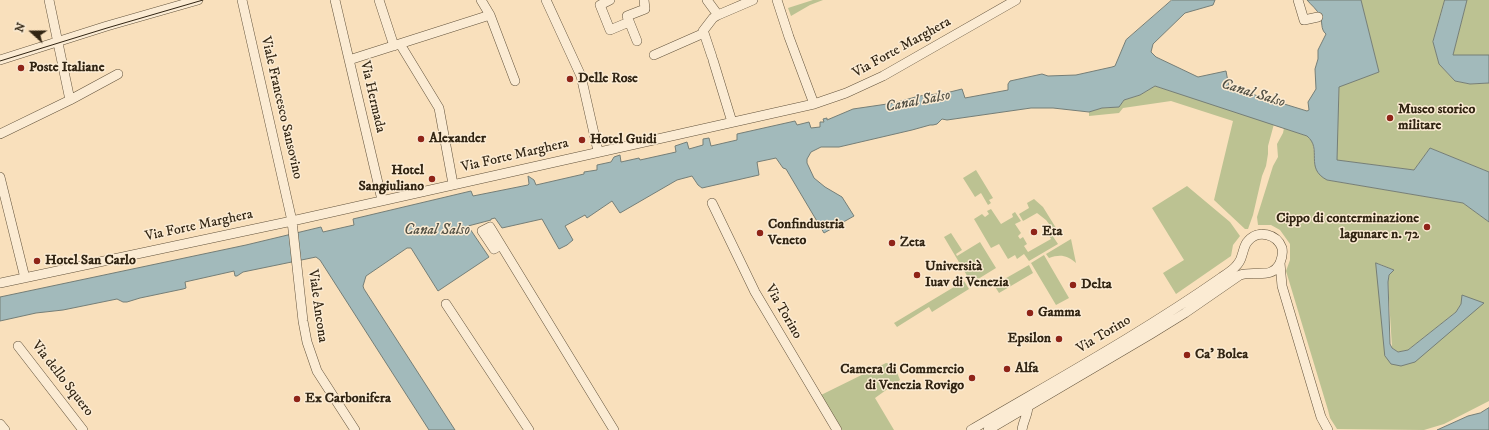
<!DOCTYPE html>
<meta charset="utf-8">
<style>
body{margin:0}
#map{position:relative;width:1489px;height:430px;overflow:hidden;background:#f9e0bc;font-family:"IM FELL DW Pica",serif}
canvas{display:block}
.north{position:absolute;left:12px;top:12px;width:40px;height:40px;-webkit-text-stroke:3px #fbebd3;paint-order:stroke;rotate:291deg;font-size:11px;font-weight:700;line-height:16px;text-align:center;color:#312412}
.north::after{content:'';display:block;margin:auto;width:14px;height:18px;background:#312412;clip-path:polygon(50% 0,100% 100%,50% 72%,0 100%)}
</style>
<div id="map">
<canvas width="1489" height="430"></canvas>
<div class="north">N</div>
</div>
<script>
const context = document.querySelector('canvas').getContext('2d');
context.lineJoin = 'round';
function paint(path, color) { context.fillStyle = color; context.fill(path, 'evenodd'); }
function trace(path, color, width, dash) { context.strokeStyle = color; context.lineWidth = width; context.lineCap = dash ? 'butt' : 'round'; context.setLineDash(dash || []); context.stroke(path); }
function label(font, color, halo, rows, align = 'center') {
  context.font = font + ' "IM FELL DW Pica",serif'; context.lineWidth = 3; context.setLineDash([]); context.textBaseline = 'middle'; context.strokeStyle = halo; context.fillStyle = color; for (const [text, x, y, turn = 0] of rows) {
    context.save(); context.translate(x, y); context.rotate((+turn || 0) * Math.PI / 180); context.textAlign = isNaN(turn) ? turn : align; if (halo) context.strokeText(text, 0, 0); context.fillText(text, 0, 0); context.restore();
  }
}
const green = new Path2D(`
 M813,0H823L810,5L791,16L788,8Z
 M1361,0H1445L1433,42L1439,64L1455,81L1470,84L1489,83V172L1430,148L1414,170L1336,160L1339,86L1379,72Z
 M1467,0H1489V55H1453Z
 M1155,86L1274,124L1268,146V154L1266,166L1262,176L1253,215L1248,229H1245L1214,200L1233,121L1171,101L1123,108L1119,113L1089,116V112L1102,108H1109L1121,104L1124,100L1140,95Z
 M1284,128L1307,136L1312,140L1314,151V163L1327,180L1463,203L1489,222V401L1444,424L1424,430L1337,429L1330,418L1328,410L1286,271L1290,260V244L1280,230L1271,225H1258L1257,217L1273,166L1278,157L1277,144L1283,133ZM1377,263L1394,270L1389,275L1388,282L1392,348L1398,352L1408,350L1456,312L1461,304L1464,320L1391,364Z
 M976,170L993,198L989,200L991,203L988,205L981,193L975,197L963,178Z
 M1187,186L1230,222L1240,236L1233,245L1231,256L1176,294L1163,273L1184,260L1152,208Z
 M1034,199L1043,207L1056,228L1053,229L1046,220L1037,213L1023,221L1019,214L1029,208L1027,203Z
 M991,209L1001,224L1013,217L1012,214L1015,212L1021,221L1015,224L1021,233L1018,236L1020,239L1023,237L1027,244L1024,246L1028,252L1051,239L1048,233L1050,232L1058,244L1029,261L1024,254L1017,259L1015,255L1008,259L999,244L991,248L974,219L982,214L985,217L989,214L987,211Z
 M951,233L962,250L956,254L957,256L980,242L996,268L970,284L967,280L969,279L944,237Z
 M1071,239L1076,263C1067,255 1060,254 1049,258L1046,254Z
 M1044,255L1069,298L1056,305L1031,263Z
 M1029,265L1033,273L999,293L994,285Z
 M964,281L969,289L932,312L929,307L897,327L894,323Z
 M886,363C895,364 897,373 900,380L875,398L894,430H842L821,395Z`);
const water = new Path2D(`
 M1172,0H1215L1213,5L1185,13L1153,44L1151,52L1156,57L1198,77L1226,71L1229,87L1307,111L1309,110L1308,102L1316,89L1315,69L1318,59V50L1326,34C1320,29 1323,22 1320,16C1317,9 1311,5 1307,0H1361L1379,72L1339,87L1337,160L1414,170L1430,148L1489,172V222L1463,203L1327,180C1304,168 1323,149 1307,136L1155,86L1140,95L1124,100L1119,107L1102,108L1089,112L1053,108H1031L947,120L942,119L937,124L933,125H930L912,130L839,147H821L811,152L807,159V163L814,178L825,187L842,197L854,216L824,233L786,169L783,168L776,158L757,162L759,175L702,188L698,185L692,176L677,180L620,213L612,201L587,218L585,215L565,226L573,240L567,245L559,249L542,219L502,228L495,218L491,219V220L468,226L489,257L438,291L411,248H407L366,276L363,286L364,289L455,430H429L320,260L316,257L243,272L237,276H235L234,271L185,282L186,288L183,289L140,298L127,302H123L117,299L63,310L36,313L0,321V297L246,245L321,227L323,232L354,225L353,219L471,191L473,196L528,185L529,184L528,176L534,180L536,185L584,174V172L597,170V165L611,162L614,157L620,155L621,162L639,158L640,160L676,152L675,146L687,142L689,149L703,145V139L709,138L711,146L737,140V134L795,121L797,125L809,122L811,128L820,127V122H824L823,119L827,118V120L853,109L894,103L919,96L946,93L962,89L965,98L1008,90V84L1010,81L1042,74L1048,76L1076,75L1112,67L1115,66L1126,40Z
 M1445,0H1467L1453,55H1489V83L1470,84L1455,81L1439,64L1433,42Z
 M1376,263L1394,270L1389,275L1388,282L1390,344L1392,348L1398,352L1408,350L1456,312L1461,304L1462,295L1484,303L1415,362L1401,366L1391,364L1385,356Z
 M1489,408V430H1437L1468,416L1480,413Z`);
const minor = new Path2D(`
 M49,0L70,100
 M242,0L292,221L303,321L307,342L317,371L355,430
 M335,0L382,200
 M379,0L394,46
 M481,0L490,15L515,81
 M546,0L581,76L598,151
 M610,0L600,5L610,30L629,22
 M707,0L718,15
 M777,0L789,37L814,104
 M1298,0L1304,20L1318,17
 M704,33L712,57
 M637,41L627,16L645,9L644,0
 M400,44L439,108L453,184
 M654,55L704,33L703,31L713,18L718,15L753,0
 M0,60L107,26L198,0
 M349,60L490,15
 M713,60L732,122
 M0,134L70,100L118,74
 M0,177L25,278
 M712,203L755,292L837,430
 M501,245L494,249L482,231L490,227L501,245L614,430
 M1280,263L1282,286L1321,417L1328,430
 M0,283L292,221L814,104L846,93L883,76L1016,0
 M446,304L529,430
 M18,346L83,430
 M0,424L5,430
 M971,430C1056,380 1142,333 1222,277C1231,271 1240,265 1242,255C1244,250 1244,245 1248,241C1258,229 1277,234 1282,248C1283,253 1282,258 1280,263C1272,280 1254,270 1240,275L1185,313L1151,334L988,430
 M1022,430C1023,421 1028,415 1028,406`);
const tram = new Path2D(`
 M0,61L107,28L203,0`);
const markers = [
 [21,68,4,"#8f2418"],
 [570,79,4,"#8f2418"],
 [1390,118,4,"#8f2418"],
 [421,139,4,"#8f2418"],
 [582,140,4,"#8f2418"],
 [432,179,4,"#8f2418"],
 [1427,227,4,"#8f2418"],
 [1034,232,4,"#8f2418"],
 [760,233,4,"#8f2418"],
 [892,243,4,"#8f2418"],
 [37,261,4,"#8f2418"],
 [917,275,4,"#8f2418"],
 [1073,285,4,"#8f2418"],
 [1030,313,4,"#8f2418"],
 [1059,339,4,"#8f2418"],
 [1187,355,4,"#8f2418"],
 [1007,369,4,"#8f2418"],
 [972,378,4,"#8f2418"],
 [297,399,4,"#8f2418"]
];
const streetNames = [
 ["Via Forte Marghera",902,48,-29],
 ["Via Hermada",372,97,77],
 ["Viale Francesco Sansovino",281,108,77],
 ["Via Forte Marghera",515,156,-13],
 ["Via Forte Marghera",199,226,-12],
 ["Viale Ancona",317,306,82],
 ["Via Torino",783,312,60],
 ["Via Torino",1104,335,-31],
 ["Via dello Squero",62,379,52]
];
const poiNames = [
 ["Poste Italiane",29,68],
 ["Delle Rose",578,79],
 ["Museo storico",1398,110],
 ["militare",1398,126],
 ["Alexander",429,139],
 ["Hotel Guidi",590,140],
 ["Hotel",424,171,"right"],
 ["Sangiuliano",424,187,"right"],
 ["Cippo di conterminazione",1419,219,"right"],
 ["lagunare n. 72",1419,235,"right"],
 ["Confindustria",768,225],
 ["Veneto",768,241],
 ["Eta",1042,232],
 ["Zeta",900,243],
 ["Hotel San Carlo",45,261],
 ["Università",925,267],
 ["Iuav di Venezia",925,283],
 ["Delta",1081,285],
 ["Gamma",1038,313],
 ["Epsilon",1051,339,"right"],
 ["Ca' Bolea",1195,355],
 ["Alfa",1015,369],
 ["Camera di Commercio",964,370,"right"],
 ["di Venezia Rovigo",964,386,"right"],
 ["Ex Carbonifera",305,399]
];
const waterNames = [
 ["Canal Salso",1253,94,17],
 ["Canal Salso",918,102,-11],
 ["Canal Salso",437,231]
];
paint(green, '#bcc292');
paint(water, '#a2babb');
trace(water, '#757e77', 1);
trace(minor, '#63533c', 10);
trace(minor, '#fbebd3', 9);
trace(tram, '#312412', 1);
for (const [x, y, r, color] of markers) { const dot = new Path2D(); dot.arc(x, y, r, 0, 2 * Math.PI); context.fillStyle = color; context.fill(dot); trace(dot, '#fbebd3', 1.5); }
label('14px', '#312412', '#fbebd3', streetNames);
label('bold 14px', '#312412', '#fbebd3', poiNames, 'left');
label('italic 15px', '#535145', '#fbebd3', waterNames);
</script>
